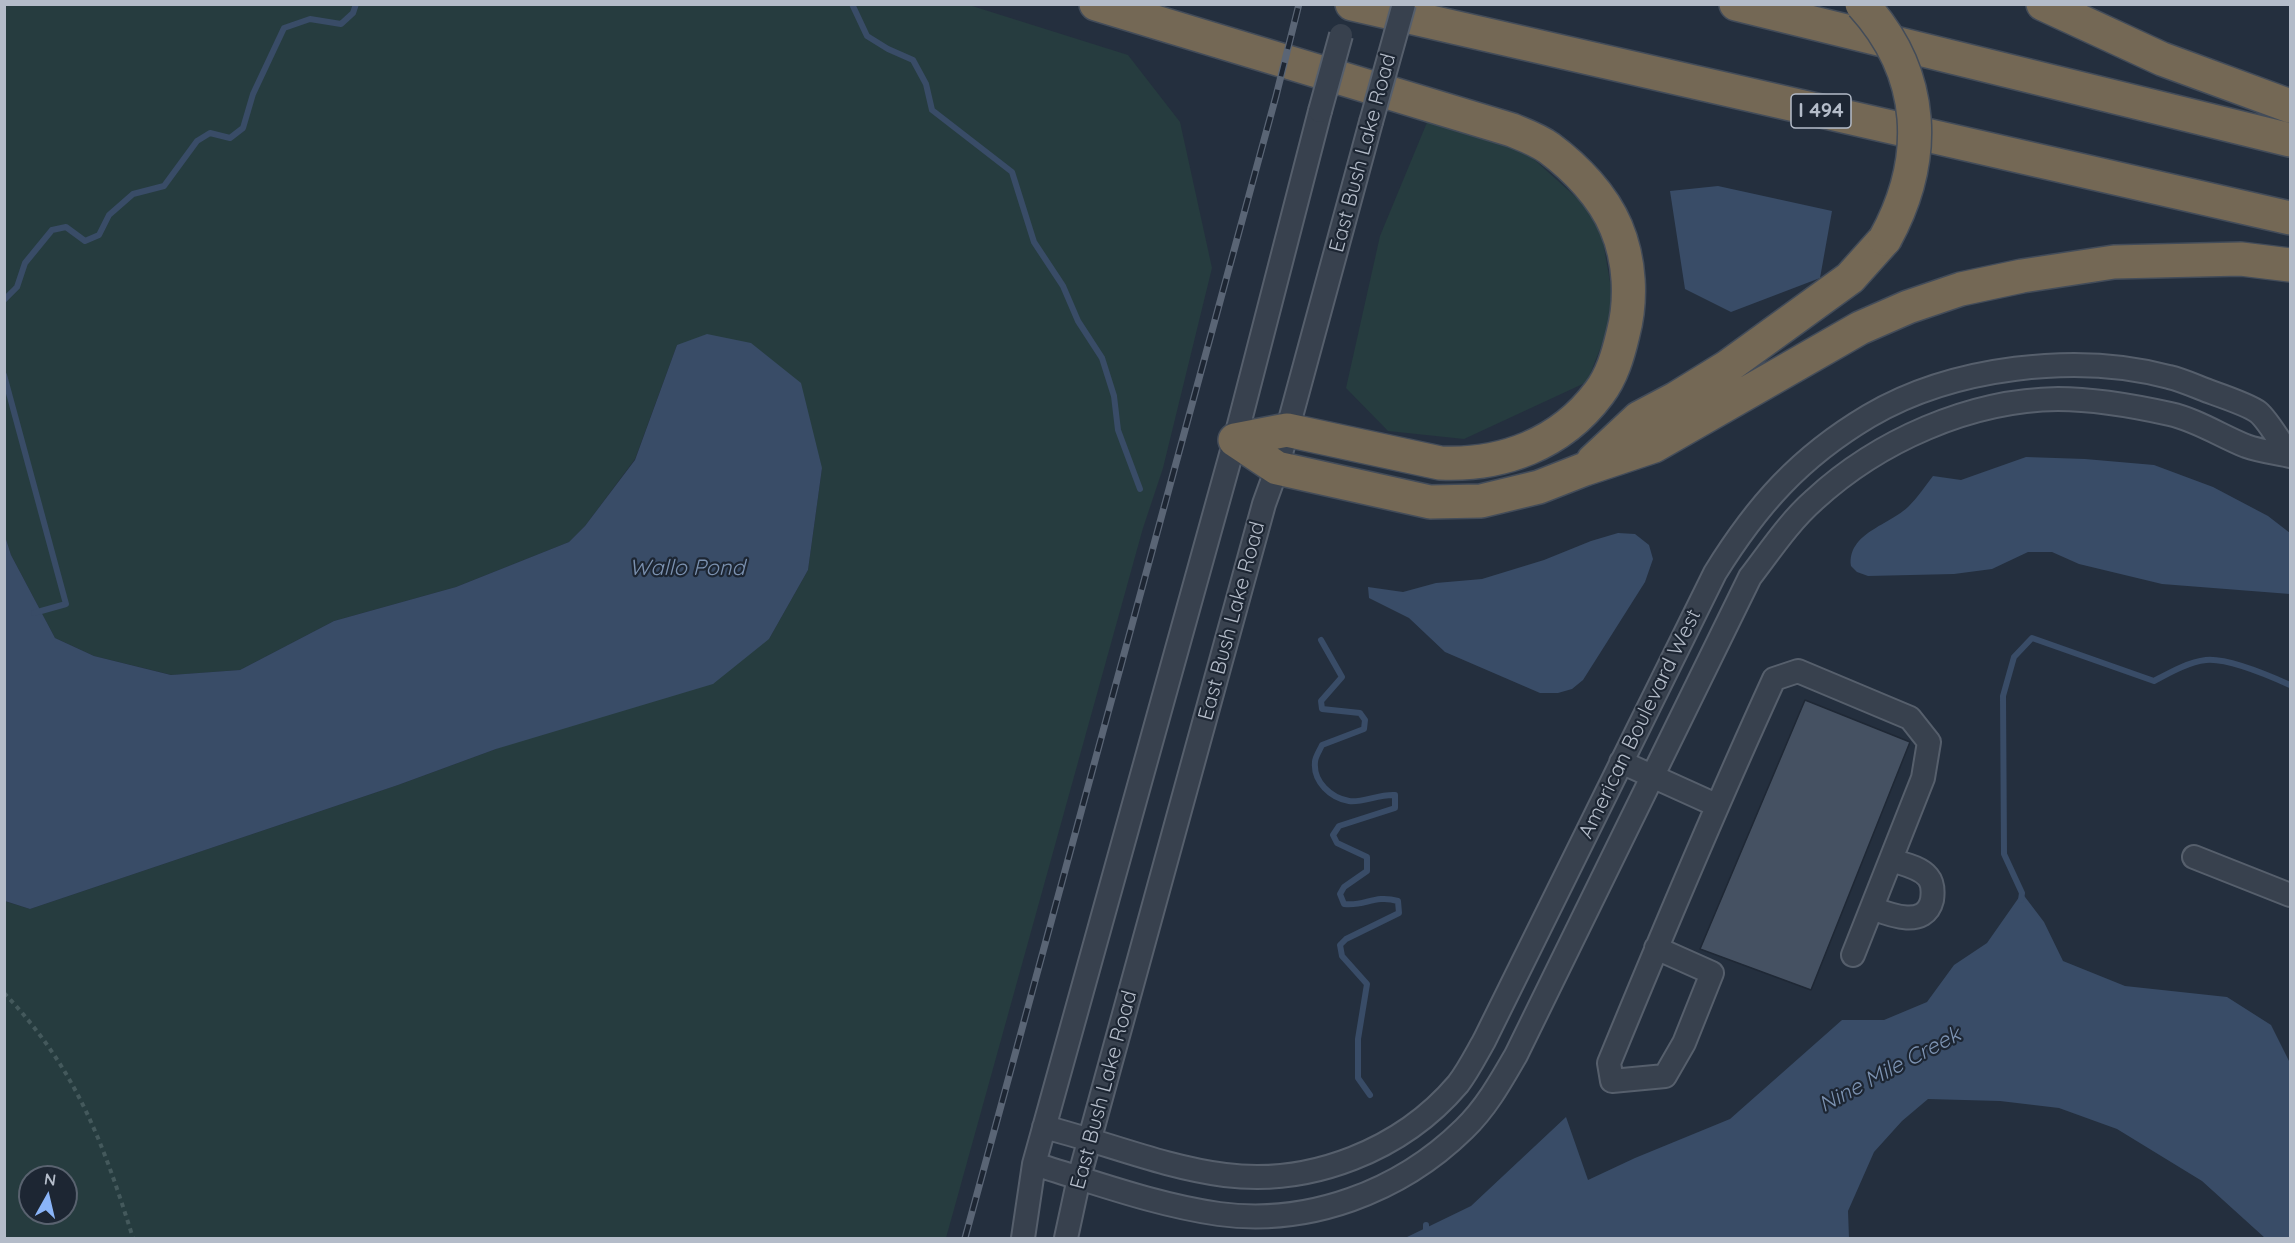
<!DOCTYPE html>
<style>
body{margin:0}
#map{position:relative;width:2295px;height:1243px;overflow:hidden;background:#242f3e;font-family:Quicksand,sans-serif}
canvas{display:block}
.frame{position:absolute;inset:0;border:6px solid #b4bcc9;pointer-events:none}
.north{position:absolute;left:18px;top:1165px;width:60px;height:60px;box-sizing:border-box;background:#1d2633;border:2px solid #59626f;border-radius:50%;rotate:8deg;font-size:16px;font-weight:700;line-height:24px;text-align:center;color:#b4bcc9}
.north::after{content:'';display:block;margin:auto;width:21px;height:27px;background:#8ab4f8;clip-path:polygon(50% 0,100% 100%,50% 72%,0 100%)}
</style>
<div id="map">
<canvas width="2295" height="1243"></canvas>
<div class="frame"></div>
<div class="north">N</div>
</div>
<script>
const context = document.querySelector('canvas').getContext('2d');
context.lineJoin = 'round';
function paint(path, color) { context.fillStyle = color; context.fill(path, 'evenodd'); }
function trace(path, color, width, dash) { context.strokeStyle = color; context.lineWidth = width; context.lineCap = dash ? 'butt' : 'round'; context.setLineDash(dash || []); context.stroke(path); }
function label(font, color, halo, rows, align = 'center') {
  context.font = font + ' Quicksand,sans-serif'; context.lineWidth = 4.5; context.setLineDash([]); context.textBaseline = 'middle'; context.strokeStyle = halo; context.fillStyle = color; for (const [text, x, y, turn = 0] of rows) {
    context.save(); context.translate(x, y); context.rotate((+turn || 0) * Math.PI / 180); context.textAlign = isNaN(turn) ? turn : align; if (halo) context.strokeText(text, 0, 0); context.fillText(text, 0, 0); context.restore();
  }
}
const green = new Path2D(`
 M5,5H969L1128,55L1180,122L1212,268L1163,468L1143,528L946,1238H5L4,901L30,909L398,785L496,749L769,639L808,570L822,468L677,345L635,459L585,526L569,542L456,587L334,621L240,670L172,675L94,656L55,638L11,555L5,536ZM30,1177H66V1213H30Z
 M1428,120L1516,143L1599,218L1615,311L1587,382L1464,439L1388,431L1346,388L1380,236Z`);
const water = new Path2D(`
 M1718,186L1832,211L1820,278L1731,312L1685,289L1670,191Z
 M707,334L751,343L801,383L822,468L808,570L769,639L713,684L496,749L398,785L30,909L5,901V536L11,555L55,638L94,656L171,675L240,670L334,621L456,587L569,542L585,526L635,460L677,345Z
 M2026,457L2085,459L2154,465L2213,487L2268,516L2290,533V594L2162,584L2079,564L2052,552H2028L1992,569L1954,574L1868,576L1857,572L1851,566C1847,533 1890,525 1909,506C1918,497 1925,486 1933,476L1961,480Z
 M1618,533L1635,534L1649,545L1653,559L1645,582L1583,680L1572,689L1558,693H1540L1445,652L1409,618L1369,598L1368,587L1403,592L1436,583L1482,579L1544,560L1591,541Z
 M2022,893L2044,922L2063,961L2125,986L2227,997L2271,1025L2290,1063V1238H2265L2202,1181L2117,1129L2059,1108L2000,1101L1928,1099L1902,1121L1874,1152L1848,1211L1849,1238H1405L1471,1206L1566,1117L1588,1180L1635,1158L1730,1119L1842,1020H1884L1927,1002L1954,965L1987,943Z`);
const stream = new Path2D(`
 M852,4L867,36L888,49L913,60L926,84L932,110L1012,172L1034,242L1063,286L1078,321L1102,358L1114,396L1118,430L1140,489
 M4,300L17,287L25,263L52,230L66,227L85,241L99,235L109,215L133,194L164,186L197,141L210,133L230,138L243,128L253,94L284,28L310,19L341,24L353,13L356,4
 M4,375L66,604L34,613
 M1321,640L1342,677L1321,701L1322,709L1360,713L1365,720L1364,729L1322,745C1320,750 1315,757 1315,762C1313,782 1331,798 1349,801C1362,803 1379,794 1395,795V808L1339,826L1333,835L1337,843L1367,857V871L1344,887L1340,894L1344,904C1365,907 1374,894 1398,901L1399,913L1346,939L1340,945L1342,956L1367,984L1358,1039V1078L1370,1095
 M2021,900L2022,893L2004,854L2003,696L2014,657L2032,638L2154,681C2169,673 2188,662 2206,660C2227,658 2270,676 2290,685
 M1426,1225V1238`);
const building = new Path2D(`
 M1805,700L1910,742L1811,990L1700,949Z`);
const path = new Path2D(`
 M4,993C76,1068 103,1142 133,1238`);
const minor = new Path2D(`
 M1621,762L1716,805
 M2194,857L2290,895
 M1872,908C1890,915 1925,929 1932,900C1933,893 1933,883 1928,877C1920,867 1903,864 1891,860
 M1656,948L1712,973L1684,1043L1665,1076L1612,1081L1609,1063C1662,934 1716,806 1774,679L1798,671L1910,718L1929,742L1923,778L1853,955
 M1044,1127C1104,1142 1163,1167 1225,1175C1311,1186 1402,1150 1458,1084C1468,1071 1476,1055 1484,1041L1715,573C1757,505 1800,457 1869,416C1952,367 2077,352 2169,377C2182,380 2195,386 2208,391C2219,395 2249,405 2258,412C2268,420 2282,445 2290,456
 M1034,1164C1094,1182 1156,1205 1219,1214C1308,1226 1400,1192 1464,1129C1486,1108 1501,1081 1516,1055L1750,577C1770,551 1789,522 1814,500C1878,441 1970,400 2058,399C2095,399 2134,406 2170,414C2197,420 2221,436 2246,446C2260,451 2276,453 2290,456
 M1023,1238L1034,1164L1235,440L1320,111
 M1066,1238L1079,1178L1264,504L1277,468L1371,122`);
const highway = new Path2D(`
 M1096,4L1512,130C1524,135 1538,140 1549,148C1576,168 1603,196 1616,227C1630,260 1632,300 1623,334C1618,355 1612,376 1599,393C1561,444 1502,466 1440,463L1287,430L1235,440
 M1352,4L2290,218
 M1736,4L2290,140
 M2043,4L2162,59L2290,106
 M1235,440L1277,468L1430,502L1481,501L1539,487L1585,469L1654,446L1860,328L1908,307L1961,289L2022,276L2114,262L2241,259L2290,265
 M1593,461L1639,418L1675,399L1727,367L1850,278L1885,239`);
const rail = new Path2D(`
 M965,1238L1276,96L1299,4`);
const minorBridge = new Path2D(`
 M1320,111L1341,35
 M1371,122L1404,4`);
const highwayBridge = new Path2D(`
 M1862,4C1926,74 1929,159 1885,239`);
const shields = [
 [1821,111,60]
];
const shieldNames = [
 ["I 494",1821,111]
];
const streetNames = [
 ["East Bush Lake Road",1363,153,-75],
 ["East Bush Lake Road",1232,621,-75],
 ["American Boulevard West",1640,724,-64],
 ["East Bush Lake Road",1104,1090,-75]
];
const waterNames = [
 ["Wallo Pond",687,568],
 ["Nine Mile Creek",1890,1070,-28]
];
paint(green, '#263c3f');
paint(water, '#394c67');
trace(stream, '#394c67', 6);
paint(building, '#455162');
trace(building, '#1f2835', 1.5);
trace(minor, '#565f6c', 26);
trace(highway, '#434c59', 36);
trace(path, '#44595c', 4, [4.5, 4.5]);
trace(minor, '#38414e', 22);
trace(highway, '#746855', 33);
trace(rail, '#5a6575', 7);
trace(rail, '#1d2633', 4.5, [14]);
trace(minorBridge, '#565f6c', 26, []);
trace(highwayBridge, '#434c59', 36, []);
trace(minorBridge, '#38414e', 22);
trace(highwayBridge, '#746855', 33);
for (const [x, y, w] of shields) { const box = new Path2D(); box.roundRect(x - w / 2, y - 17, w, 34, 4.5); context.fillStyle = '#1d2633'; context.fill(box); trace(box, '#b4bcc9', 1.5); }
label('bold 20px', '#b4bcc9', null, shieldNames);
label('21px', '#b4bcc9', '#1d2633', streetNames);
label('italic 22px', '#7c92b1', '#1d2633', waterNames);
</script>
